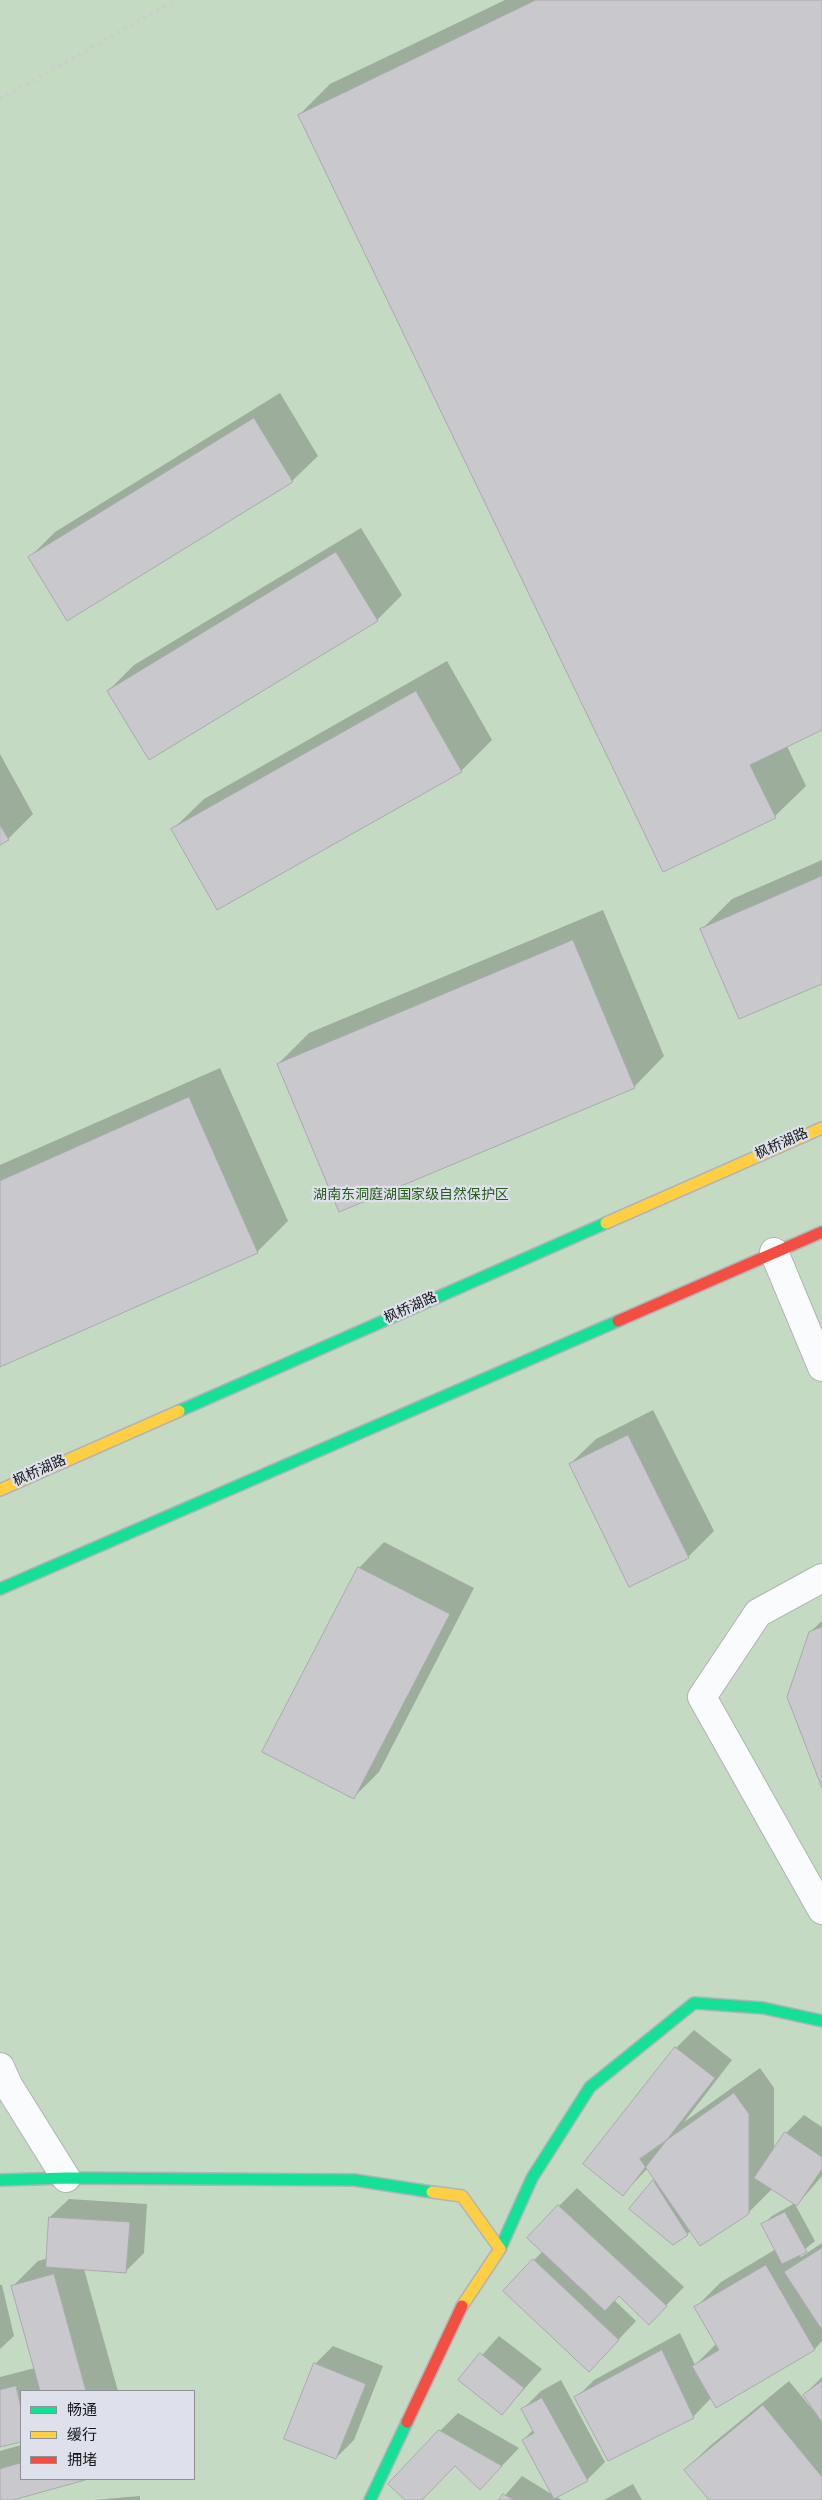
<!DOCTYPE html>
<meta charset="utf-8">
<style>
body{margin:0}
#map{position:relative;width:822px;height:2500px;overflow:hidden;background:#e1e2e8;font-family:Overpass,"Noto Sans SC",sans-serif}
canvas{display:block}
.legend{position:absolute;left:20px;top:2390px;width:175px;height:90px;box-sizing:border-box;background:#dee1eb;border:1px solid #8e9097;margin:0;padding:6px 9px;list-style:none;font-size:15px;color:#16171a}
.legend li{display:flex;align-items:center;gap:10px;height:25px}
.legend b{width:25px;border:1px solid #8e9097}
</style>
<div id="map">
<canvas width="822" height="2500"></canvas>
<ul class="legend">
<li><b style="height:6px;background:#16e098"></b>畅通</li>
<li><b style="height:6px;background:#ffcf43"></b>缓行</li>
<li><b style="height:6px;background:#f24e42"></b>拥堵</li>
</ul>
</div>
<script>
const context = document.querySelector('canvas').getContext('2d');
context.lineJoin = 'round';
function paint(path, color) { context.fillStyle = color; context.fill(path, 'evenodd'); }
function trace(path, color, width, dash) { context.strokeStyle = color; context.lineWidth = width; context.lineCap = dash ? 'butt' : 'round'; context.setLineDash(dash || []); context.stroke(path); }
function label(font, color, halo, rows, align = 'center') {
  context.font = font + ' Overpass,"Noto Sans SC",sans-serif'; context.lineWidth = 4.5; context.setLineDash([]); context.textBaseline = 'middle'; context.strokeStyle = halo; context.fillStyle = color; for (const [text, x, y, turn = 0] of rows) {
    context.save(); context.translate(x, y); context.rotate((+turn || 0) * Math.PI / 180); context.textAlign = isNaN(turn) ? turn : align; if (halo) context.strokeText(text, 0, 0); context.fillText(text, 0, 0); context.restore();
  }
}
const green = new Path2D(`
 M0,0H822V2500H0ZM21,2391H194V2479H21Z`);
const shadow = new Path2D(`
 M505,0H822V729L787,746L806,786L775,816L664,871L299,115L330,84Z
 M280,393L318,456L292,481L30,557L55,532Z
 M361,528L402,595L377,620L108,691L134,665Z
 M447,661L492,740L461,771L173,829L204,799Z
 M0,754L33,814L8,839L0,844Z
 M822,860V982L702,929L732,899Z
 M603,910L664,1056L634,1087L278,1064L309,1033Z
 M220,1068L288,1221L257,1252L0,1366V1165Z
 M653,1410L714,1531L688,1557L570,1464L596,1439Z
 M384,1542L474,1588L379,1772L354,1797L359,1568Z
 M822,1621V1784L810,1632Z
 M694,2030L732,2060L684,2122L760,2068L774,2088V2151L786,2133L804,2115L822,2127V2176L796,2206L815,2241L799,2254L801,2257L822,2243V2341L815,2349L716,2406L711,2398L693,2417L576,2398L594,2380L680,2333L695,2365L717,2343L696,2307L721,2282L776,2249L763,2225L772,2216L795,2203L773,2188L748,2213L691,2231L673,2243L654,2181L656,2179L648,2168L623,2194L676,2048Z
 M577,2188L684,2287L649,2323L619,2295L614,2300L636,2321L607,2352L534,2260L543,2251L559,2206Z
 M69,2199L147,2204L144,2253L126,2271L84,2269L118,2391H21V2441L0,2446V2377L35,2368L13,2286L38,2261L48,2258L50,2217Z
 M0,2285H2L14,2336L0,2349Z
 M499,2336L542,2369L502,2414L460,2380Z
 M333,2346L383,2366L354,2440L336,2458L315,2364Z
 M822,2377V2500H710L685,2470L711,2445L789,2381L813,2410L815,2409L804,2395Z
 M561,2380L605,2462L587,2480L556,2497L562,2500H501L522,2476L553,2495L523,2440L534,2429L523,2409L541,2391Z
 M458,2413L519,2448L498,2470L455,2464L421,2500H407L440,2431Z
 M21,2445V2479H85L9,2500H0V2451Z
 M633,2484L642,2500H604Z
 M140,2496V2500H93Z`);
const building = new Path2D(`
 M536,0H822V730L750,765L776,818L663,872L298,115Z
 M254,418L293,482L67,621L28,557Z
 M336,552L378,621L149,760L107,691Z
 M416,691L462,772L217,910L171,829Z
 M0,825L9,840L0,845Z
 M822,876V984L739,1019L700,929Z
 M573,940L635,1088L339,1212L277,1064Z
 M189,1097L258,1253L0,1367V1181Z
 M628,1435L689,1558L629,1587L569,1464Z
 M358,1567L450,1614L354,1799L262,1752Z
 M822,1627V1788L787,1697L809,1632Z
 M675,2047L715,2078L623,2196L583,2164Z
 M734,2093L749,2114V2214L700,2246L640,2159Z
 M785,2132L822,2157V2169L797,2206L754,2178Z
 M653,2180L688,2235L673,2245L629,2209Z
 M558,2205L667,2306L649,2325L619,2296L605,2311L527,2238Z
 M785,2212L807,2252L782,2264L761,2224Z
 M49,2217L130,2222L126,2273L46,2267Z
 M822,2248V2330L784,2272Z
 M533,2259L619,2340L589,2372L503,2291Z
 M766,2265L815,2350L716,2408L692,2366L719,2350L694,2307Z
 M54,2274L86,2391H40L11,2286Z
 M662,2350L694,2418L608,2461L574,2397Z
 M480,2353L524,2388L502,2415L458,2380Z
 M314,2363L366,2384L336,2459L284,2439Z
 M822,2381V2422L803,2395Z
 M16,2386L21,2408V2442L0,2447V2390Z
 M542,2398L588,2481L554,2499L522,2440L534,2433L521,2409Z
 M763,2405L822,2477V2500H709L684,2470Z
 M439,2430L502,2466L480,2490L455,2466L422,2500H405L388,2484Z
 M21,2463V2479L85,2480L13,2500H0V2469Z
 M503,2494L514,2500H499Z`);
const street = new Path2D(`
 M774,1252L822,1367
 M822,1578L758,1613L702,1697L822,1910
 M0,2067L8,2085L66,2178`);
const fast = new Path2D(`
 M179,1411L606,1223
 M0,1589L618,1321
 M0,2180L66,2178L354,2180L432,2192
 M500,2249L532,2178L590,2087L694,2003L763,2008L822,2021
 M370,2500L407,2422`);
const slow = new Path2D(`
 M606,1223L822,1128
 M0,1490L179,1411
 M432,2192L462,2196L500,2249L462,2306`);
const jam = new Path2D(`
 M618,1321L822,1232
 M407,2422L462,2306`);
const rail = new Path2D(`
 M0,99L176,0`);
const streetNames = [
 ["枫桥湖路",782,1145,-24],
 ["枫桥湖路",411,1309,-24],
 ["枫桥湖路",40,1472,-24]
];
const parkNames = [
 ["湖南东洞庭湖国家级自然保护区",411,1196]
];
paint(green, '#c4dac2');
paint(shadow, '#0003');
paint(building, '#c9c9cd');
trace(building, '#aaaaae', 1);
trace(street, '#b2b3b6', 30);
trace(fast, '#b2b3b6', 14);
trace(slow, '#b2b3b6', 14);
trace(jam, '#b2b3b6', 14);
trace(street, '#fafbfc', 28);
trace(fast, '#16e098', 11);
trace(slow, '#ffcf43', 11);
trace(jam, '#f24e42', 11);
trace(rail, '#cdcdce', 4, [2.5, 5]);
label('14px', '#16171a', '#dee1eb', streetNames);
label('14px', '#265c19', '#dee1eb', parkNames);
</script>
